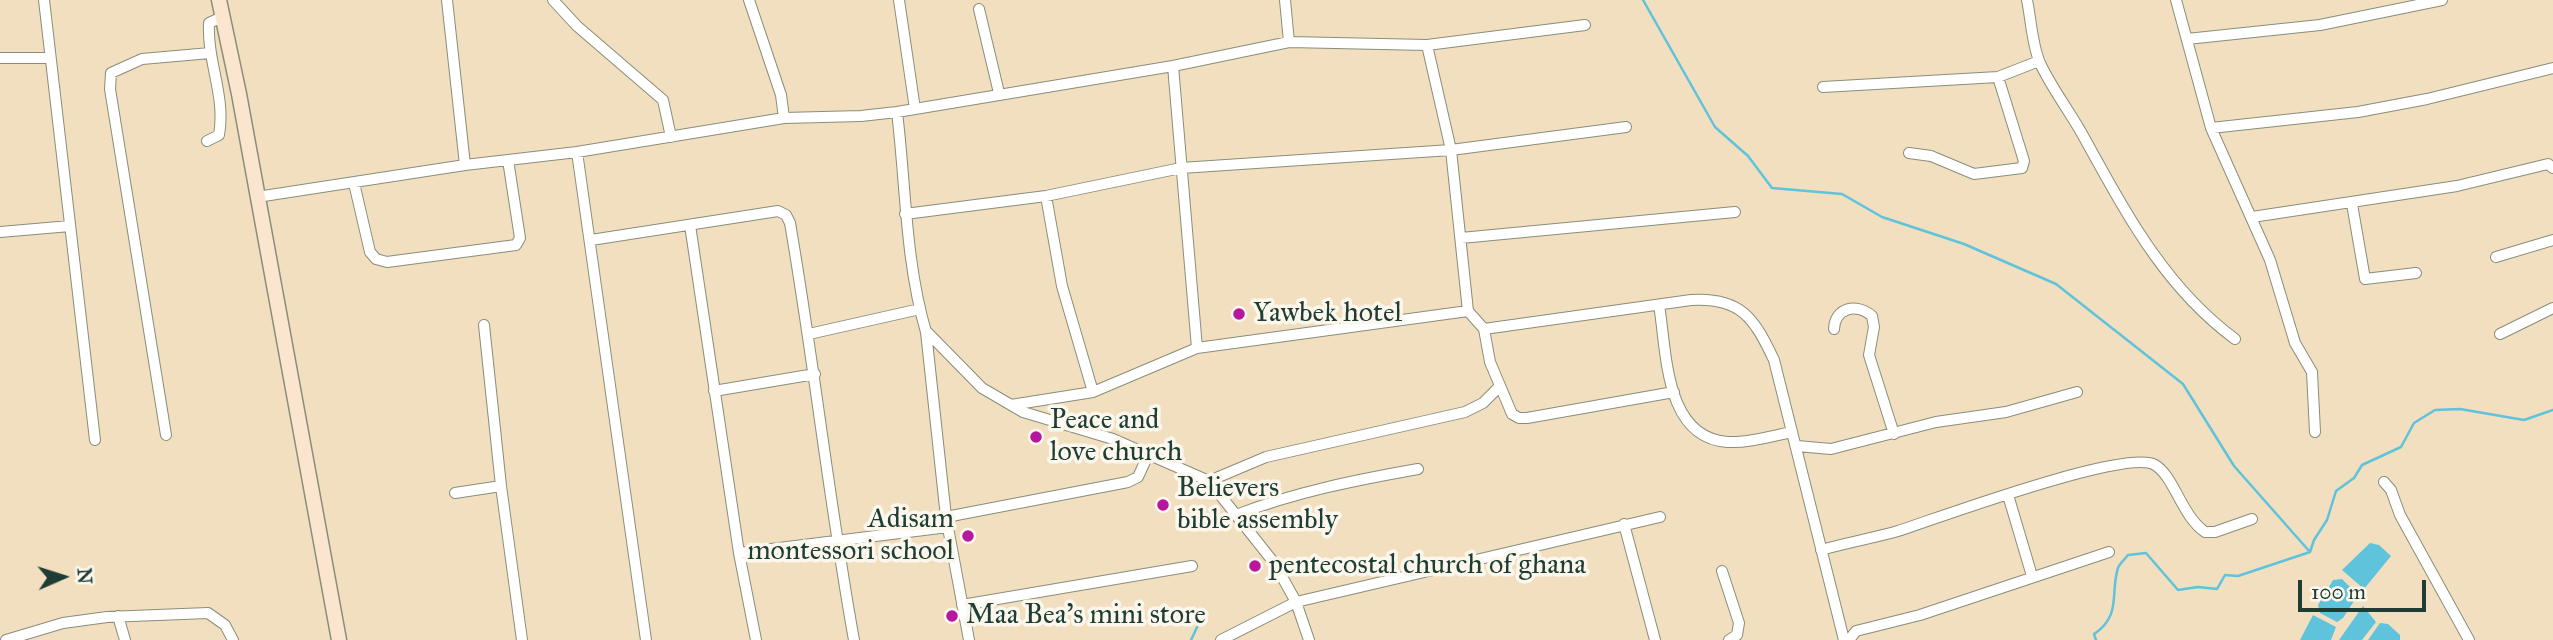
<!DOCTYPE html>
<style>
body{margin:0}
#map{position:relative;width:2553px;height:640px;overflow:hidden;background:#f2dfc0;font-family:"IM FELL Great Primer",serif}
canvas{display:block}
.north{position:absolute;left:28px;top:542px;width:70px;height:70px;-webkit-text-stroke:5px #fbf7ec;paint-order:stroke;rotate:87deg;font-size:19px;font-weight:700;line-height:28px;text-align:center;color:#1f3d34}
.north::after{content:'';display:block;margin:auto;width:24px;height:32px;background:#1f3d34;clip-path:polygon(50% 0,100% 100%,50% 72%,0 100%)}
.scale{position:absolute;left:2298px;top:580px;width:128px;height:32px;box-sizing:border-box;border:4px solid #1f3d34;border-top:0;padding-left:9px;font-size:21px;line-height:24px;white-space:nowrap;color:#1f3d34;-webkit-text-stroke:5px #fbf7ec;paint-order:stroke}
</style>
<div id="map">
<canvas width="2553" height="640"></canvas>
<div class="north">N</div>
<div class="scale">100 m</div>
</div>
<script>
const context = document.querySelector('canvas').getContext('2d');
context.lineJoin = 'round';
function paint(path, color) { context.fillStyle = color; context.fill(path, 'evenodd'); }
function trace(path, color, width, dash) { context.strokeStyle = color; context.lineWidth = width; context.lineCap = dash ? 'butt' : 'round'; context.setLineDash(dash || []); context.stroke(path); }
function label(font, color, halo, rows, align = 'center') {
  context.font = font + ' "IM FELL Great Primer",serif'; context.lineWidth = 7; context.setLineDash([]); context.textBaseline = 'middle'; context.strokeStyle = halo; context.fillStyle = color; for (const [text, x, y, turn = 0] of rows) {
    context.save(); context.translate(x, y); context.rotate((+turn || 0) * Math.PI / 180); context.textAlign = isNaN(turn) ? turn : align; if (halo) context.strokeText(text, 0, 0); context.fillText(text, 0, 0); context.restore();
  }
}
const water = new Path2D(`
 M2370,543L2379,545L2391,556L2364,589L2342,570Z
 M2342,579L2358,595L2343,618L2337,622L2320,613L2318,605L2333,580Z
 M2363,606L2376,622L2362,640H2339Z
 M2313,615L2336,627L2331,640H2300Z
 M2380,623L2388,624L2400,635V640H2368Z`);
const stream = new Path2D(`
 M1643,0L1715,127L1748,156L1772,188L1842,194L1882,217L1964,244L2056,284L2183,384L2234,466L2310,552
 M1191,640L1201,619
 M2096,640L2094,634C2122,616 2110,592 2118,568C2119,564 2125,559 2128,555L2146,553L2178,590L2198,587L2217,589L2225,575L2238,576L2310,552L2314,540L2327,520L2336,491L2354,478L2362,465L2401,447L2414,423L2435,410L2460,409L2524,420L2553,410`);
const street = new Path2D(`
 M44,0L95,440
 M447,0L465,165
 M553,0L577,26L663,100L671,137
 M749,0L781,95L784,118
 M899,0L915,109
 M1285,0L1289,42
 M2027,0C2031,19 2032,45 2040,63C2051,87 2068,109 2081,132C2124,209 2162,285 2235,339
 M2176,0L2211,128L2270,260L2295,343L2312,372L2315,432
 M979,9L999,93
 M2187,39L2320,25L2442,0
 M1427,45L1451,150L1468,311L1484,329L1490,362L1512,414L1519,418H1527L1674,392
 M0,58H50
 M1173,66L1197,348
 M1823,87L1998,77L2039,61
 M897,112C906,186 905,260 926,332L946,517L969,640
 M2211,128L2358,112L2427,99L2553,68
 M207,141L219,135C226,96 207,62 209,23L222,17
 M577,152L646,640
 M1909,153L1931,156L1974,174L2022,168L2024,161L1998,77
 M354,183L370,252L376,259L387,262L516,245L520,238L508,160
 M1046,196L1062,286L1093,392
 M257,197L465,165L577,152L784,118L861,116L897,112L1173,66L1289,42L1427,45L1585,25
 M2352,204L2365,279L2416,273
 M905,214L1046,196L1181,168L1451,150L1626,127
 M2252,217L2457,186L2548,164L2553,168
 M690,225L739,553L756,640
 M0,232L70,226
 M1461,238L1735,212
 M591,240L778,211L786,215L790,223C814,362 829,502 854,640
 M2496,257L2553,240
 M1659,305C1667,352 1664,438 1728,442C1748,443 1772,436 1792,432
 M484,325L501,486L522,640
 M1484,329L1691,300C1741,297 1754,318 1774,360L1844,640
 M1834,329C1835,307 1857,303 1872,316L1874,327L1869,355L1894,434
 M927,332L982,388L1023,412L1113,439L1209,481L1275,564L1296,602L1309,640
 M809,334L920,309
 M2500,334L2553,308
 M714,391L815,374
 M1011,405L1093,392L1197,348L1468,311
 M166,435L110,89L111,73L142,59L210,53
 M1797,446L1831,449L1936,422L2006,412L2077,392
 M1209,481L1266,457L1465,412L1483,403L1499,387
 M2384,482L2391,490L2400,515L2469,640
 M455,493L501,486
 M2008,495L2032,576
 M1236,515C1295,492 1356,480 1418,469
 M946,517L1128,482L1138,477L1149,453
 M1624,524L1655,640
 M1821,550C1846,543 1873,538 1898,531C1938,518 2127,448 2155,465C2174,476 2181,515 2205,532H2215L2252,519
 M739,553L948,527
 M1722,571L1739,623L1737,635L1729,640
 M962,605L1192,566
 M118,616L125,640
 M6,640L63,623L107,617L208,613L225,625L233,640
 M1221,640L1296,602L1660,517
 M1849,640L1856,631L1920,615L2109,552`);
const secondary = new Path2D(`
 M219,0L239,94L339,640`);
const markers = [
 [1239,314,7,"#b5179e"],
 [1036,437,7,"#b5179e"],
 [1163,505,7,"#b5179e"],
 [968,536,7,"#b5179e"],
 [1255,566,7,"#b5179e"],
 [952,616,7,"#b5179e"]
];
const poiNames = [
 ["Yawbek hotel",1253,314],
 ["Peace and",1050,421],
 ["love church",1050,453],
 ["Believers",1177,489],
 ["bible assembly",1177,521],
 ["Adisam",954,520,"right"],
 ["montessori school",954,552,"right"],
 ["pentecostal church of ghana",1269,566],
 ["Maa Bea's mini store",966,616]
];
paint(water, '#5ec3db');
trace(stream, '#5ec3db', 2.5);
trace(street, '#888e7a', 12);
trace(secondary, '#888e7a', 17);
trace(street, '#fff', 10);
trace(secondary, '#fbe5cf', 14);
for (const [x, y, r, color] of markers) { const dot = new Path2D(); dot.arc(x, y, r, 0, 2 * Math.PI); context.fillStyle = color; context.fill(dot); trace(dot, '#fbf7ec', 2.5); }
label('28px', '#1f3d34', '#fbf7ec', poiNames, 'left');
</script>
